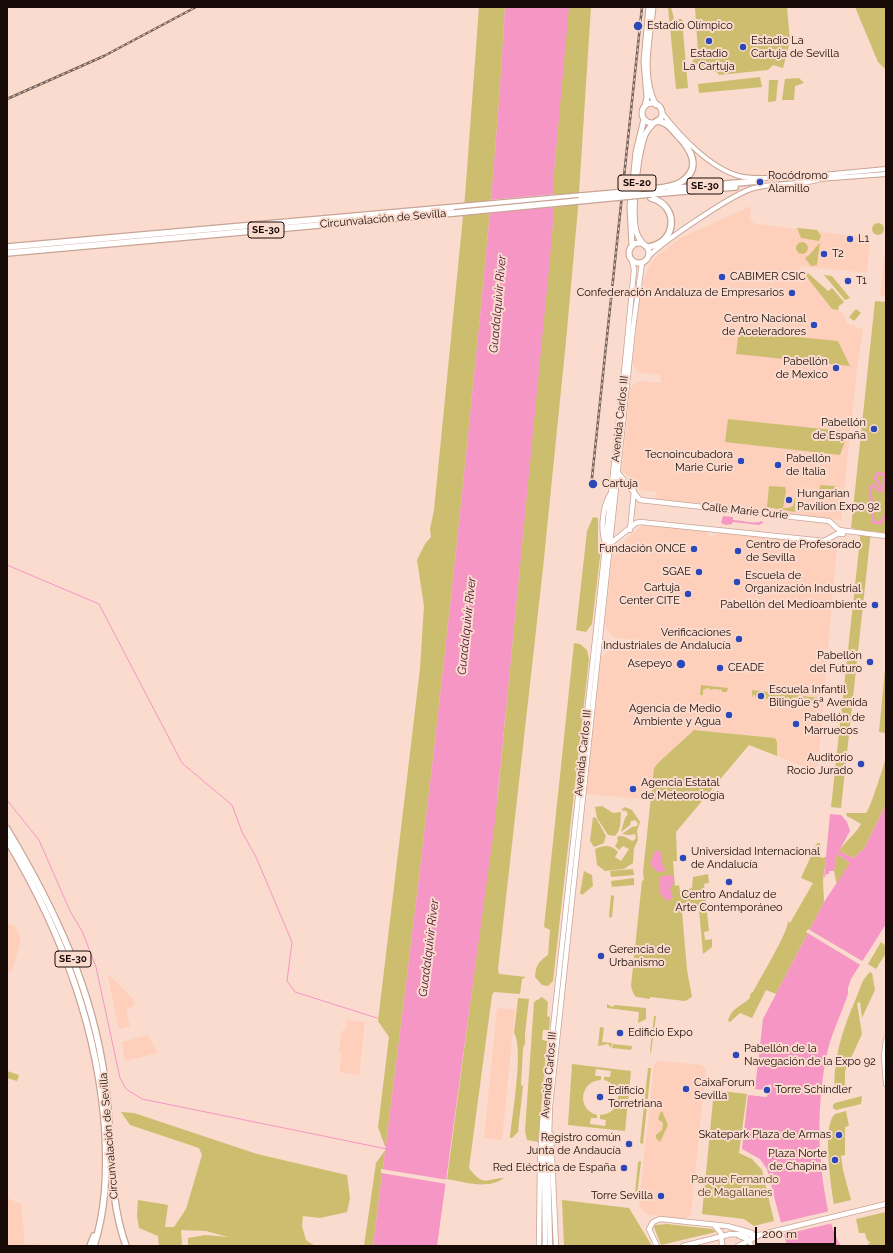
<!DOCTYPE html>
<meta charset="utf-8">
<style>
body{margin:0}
#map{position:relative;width:893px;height:1253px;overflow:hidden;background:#fadbce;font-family:Raleway,sans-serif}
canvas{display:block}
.frame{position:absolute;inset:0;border:8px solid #180b07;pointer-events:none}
.scale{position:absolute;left:755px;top:1227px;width:81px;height:18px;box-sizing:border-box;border:2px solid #180b07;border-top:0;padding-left:5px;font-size:12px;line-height:14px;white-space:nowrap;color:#180b07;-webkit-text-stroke:3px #fadbce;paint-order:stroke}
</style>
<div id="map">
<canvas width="893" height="1253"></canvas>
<div class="frame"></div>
<div class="scale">200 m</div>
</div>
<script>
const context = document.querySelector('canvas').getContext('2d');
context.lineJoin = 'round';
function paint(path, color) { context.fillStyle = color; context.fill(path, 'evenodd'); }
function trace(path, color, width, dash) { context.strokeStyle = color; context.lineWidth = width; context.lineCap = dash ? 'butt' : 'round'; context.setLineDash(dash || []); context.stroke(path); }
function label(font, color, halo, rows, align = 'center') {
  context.font = font + ' Raleway,sans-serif'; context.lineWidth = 4; context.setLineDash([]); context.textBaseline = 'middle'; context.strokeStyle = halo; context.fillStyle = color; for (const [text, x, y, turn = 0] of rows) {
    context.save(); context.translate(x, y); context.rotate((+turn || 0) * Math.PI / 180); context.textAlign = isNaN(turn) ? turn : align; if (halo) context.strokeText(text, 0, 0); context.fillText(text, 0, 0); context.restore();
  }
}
const built = new Path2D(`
 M751,206L750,221L756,224L870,238L867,273L799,266L832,309L838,310L844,315L847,323L863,330L857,368L841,520L724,507V506L718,504L716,501L706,504L705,506L655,500L656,492L640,490L622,470L630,387L639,381L661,383V375L639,372L634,367L633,361L641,287L650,264L659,254L682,237Z
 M886,242V296H880Z
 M643,525L707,532L710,537H713L717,533L837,545L818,766L814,771L777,756V742L775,738L697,730L691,732L656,765L650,800L586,794L601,657L614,648L636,650L637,640L615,638L608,632L605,624L613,550Z
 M7,924L15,926L21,938L12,972L7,971Z
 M110,976L132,998L135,1005L126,1010L130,1026L119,1029L108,977Z
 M497,1008L515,1010L502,1140L484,1138Z
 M347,1020L365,1022L359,1075L339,1072L342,1055L339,1052L342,1031L346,1029Z
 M148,1035L158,1053L125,1061L122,1042Z
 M659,1061L701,1065L706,1069L691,1214L689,1217L684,1219L649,1215L642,1210L639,1204L654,1064Z
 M7,1198L21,1204L25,1244L40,1243L38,1246H7Z`);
const green = new Path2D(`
 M479,7H505C497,157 481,307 466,456C439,720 407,983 373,1246H364L376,1163L386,1149L378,1127L389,1037L378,1021L420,669L424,606L417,560L425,544L431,537L430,529L434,510L465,196Z
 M568,7H591L578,208L566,341L543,568L498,969L499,974L526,977L522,979L520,994L494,992L492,995L469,1168C483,1187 486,1179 504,1178C487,1190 465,1182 447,1179L498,793L554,211V172Z
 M668,7H671L674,19H682L688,88L676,89Z
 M695,7H787L790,41L783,68L773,65L768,70L719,75L718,73L692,62L698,53Z
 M855,7H886V70L878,62Z
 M760,77L762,87L699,93L698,84Z
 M799,78L804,83L795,86L794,100H782L785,79Z
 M769,80H778L776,101L768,102Z
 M872 229a6 6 0 1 1 12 0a6 6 0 1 1-12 0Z
 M797,228L817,230L821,236L819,241L801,238Z
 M796 248a6 6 0 1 1 12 0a6 6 0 1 1-12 0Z
 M820,243L817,265L811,266L805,258C811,255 814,248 820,243Z
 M806,273H808L828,291L832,288L844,302L839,306L838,310L832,309L806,276Z
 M824,275L832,276L850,298L845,300Z
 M875,301L886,302V533L871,531L841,808L831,807L861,530L851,528Z
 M856,309L861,313L854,321L849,317Z
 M739,331L838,341L850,366L736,354Z
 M728,419L842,431L845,441L840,455L725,442Z
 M820,485L835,486L833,499L819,497Z
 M769,486L785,487L786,491L783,508H788L793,506L795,497V512L767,507Z
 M593,517L598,518V547L601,549L592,624L586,632L576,630L587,531Z
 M574,643L580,644L587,650L589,659L553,981L548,986L542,985L535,977C536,965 538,962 548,955L550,930L544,927Z
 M886,659V733L879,732Z
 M701,685L728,688L727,692H722V690L714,689L711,690L708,688L703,690V695H700Z
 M752,690L820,698L819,703C809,702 804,698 793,697L792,701L788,697L778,702L773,696L766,699V695L757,693L756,698L754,694L752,697Z
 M694,730L775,738L777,742V756L749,745L676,832L677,861H673L675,886L679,885L680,891L692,888L693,877L708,874L709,883L704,884L709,931L704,932L705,940L712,939V947L703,954L699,909L682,912L687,970L692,997L685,1001L650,997V999L636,997L633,993L631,986L642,881L644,880L643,872L654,768L659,762Z
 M886,758V804L864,849L853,858L839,851C845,841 856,834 861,824L847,816L846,813H866C870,810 883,767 886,758Z
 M602,806L613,813L621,812C620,819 622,829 615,836L608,835L597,818L595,807Z
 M625,807L632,810L640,822L637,831L638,840L634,848L633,863L624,869L605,871L597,865L595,849C604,845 611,844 618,852L615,857L621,861L629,849L623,846L619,850L615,846L618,841L617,837C624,834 627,839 633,841L636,838L635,834L630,835L622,834L632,827L637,826L638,823L635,820L631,821L630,825L621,832L625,818L628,814L626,811L621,810Z
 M593,817L596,818L606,836L604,843L594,847L590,841Z
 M817,843H820L821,858L826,857L823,881L824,902L776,994L766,990L752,1018L740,1013L730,1022L728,1021C731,1008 742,1006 750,998V994L753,992C760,978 788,933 788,921L790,923L813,883L801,878Z
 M837,854L850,863L837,885L834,871Z
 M633,869L634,875L611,877L610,871Z
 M584,871L592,875L593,886L582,895L580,893Z
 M634,878V885L612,887L611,881Z
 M611,895L614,896L612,917L610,918L609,916Z
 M881,942L886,946V953L876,969L868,964Z
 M870,972L872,973L875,990L862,1018L860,1002L857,1003L862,1034L845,1071V1093L835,1092C832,1059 844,1026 857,996C860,988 863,978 870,972Z
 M542,997L548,1002L547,1016L550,1017L549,1030H543L542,1040L547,1041L538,1142L527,1140L525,1131L534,1002Z
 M518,998L529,999L525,1034V1044L523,1048L521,1085L523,1086L518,1131L520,1130L512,1138H510C512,1117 524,1048 514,1033Z
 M607,1004L612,1007L615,1005L646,1008V1019L638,1023L639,1012L607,1008Z
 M654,1016H656L651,1053L650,1052Z
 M600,1027L604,1028L602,1042L612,1043L611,1048L608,1044L598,1046Z
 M613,1044L632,1046L631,1050L612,1048Z
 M572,1064L631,1071L625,1131L568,1125ZM596,1069L611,1071L610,1077H604V1080C625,1086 622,1114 600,1115V1119L606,1120L605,1126L590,1124L591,1118H597V1115C576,1109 580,1081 601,1080V1076H595Z
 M648,1068H651L643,1144L640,1143Z
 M7,1071L19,1075L17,1081L7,1078Z
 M714,1090L747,1094L739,1153L752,1159L762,1170L774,1221L754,1226L744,1219L702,1214Z
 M862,1096L861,1104L836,1110L833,1108V1105L835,1103Z
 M662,1111L668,1125L660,1142L656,1138V1135L662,1130L663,1123L658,1119L660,1113Z
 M846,1111L849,1126L845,1127V1155L841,1156L843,1170L851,1200L834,1204C831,1186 822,1125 835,1114Z
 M121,1112L134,1113L257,1154L347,1175L350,1198L347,1212L320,1218L303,1216L302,1226L306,1240L315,1246H188V1238L205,1235L228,1237L206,1231L181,1230L182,1246H159L158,1236L139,1228L137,1216L138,1200L168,1205L165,1227H174L186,1209L202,1155L199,1148L130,1125Z
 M640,1161L641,1162L637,1195L635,1194L638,1162Z
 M562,1200L629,1208L652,1246H564Z
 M886,1212V1246H869L868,1243H871L867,1240L865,1233H859L856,1219Z
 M667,1224L712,1229L716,1232L661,1245L654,1227L655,1225Z`);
const water = new Path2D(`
 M505,7H569L554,172V211L550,258L495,822L437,1246H373C407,983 439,720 466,456C481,307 497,157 505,7Z
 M723,516L733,517V520C743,520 753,525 762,521L763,523L759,525L733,522L732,524L726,525L721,523Z
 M886,804V924L851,979L848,988V994C842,1012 833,1030 828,1049C817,1098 817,1150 826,1200C829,1216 832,1232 841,1246H787L767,1169L760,1159L742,1149L748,1095L767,1097L768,1091L772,1087L770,1084L765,1087L766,1090L755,1089L763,1019L824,902L850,863L837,854L834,871H829V874H826L825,877H824L830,814L841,815L847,822L850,831L839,851L853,858L864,849Z
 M658,850L661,853L662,863L666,871L657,872L650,864L654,853Z
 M669,875L673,876L674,884L670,888L673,897L669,901C655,894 662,888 659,877Z`);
const pier = new Path2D(`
 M556,194V207L488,213L489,200Z
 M808,929L864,962L862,966L806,932Z
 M381,1169L448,1180L447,1184L381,1173Z
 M830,1211L833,1223L782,1235L779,1223Z`);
const stream = new Path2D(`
 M7,565L99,604L182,763L232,805L242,832L256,857L292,942L287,981L295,992L377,1018
 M7,800L39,840L70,911L82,931L96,967L120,1078L126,1089L142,1099L387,1149`);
const canal = new Path2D(`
 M886,487L884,484L885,475L878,473L875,478L883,490L879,491L873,485L870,488L873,522L880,523L886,515`);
const secondary = new Path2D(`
 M662,113C680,136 710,168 739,176C754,180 768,177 782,178
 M780,179L886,169
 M819,179L886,174
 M648,257C662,242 734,193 754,188C776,182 800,186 821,179
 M739,1236L750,1240L751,1246`);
const primary = new Path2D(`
 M618,473L640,500L829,521L839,530L886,536
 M630,530L634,491
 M605,542C600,528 603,505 611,493
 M611,543L636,523L640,522L824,541L837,534H843
 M886,1040L884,1056L886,1084
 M551,1134L556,1246
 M715,1226L721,1233L722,1246
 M539,1246L540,1161L543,1113
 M545,1246L544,1152L546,1093L625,363L634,270L632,260
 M550,1246L548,1168L550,1106L633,328L642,263
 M657,1246L649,1229L653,1222L660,1219L727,1226L752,1233
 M683,1246L731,1234L759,1235L886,1204
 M738,1246L758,1236`);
const trunk = new Path2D(`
 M653,7C650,37 640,77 656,105
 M642 113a10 10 0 1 1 20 0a10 10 0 1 1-20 0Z
 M645,106L647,97L644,61L649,7
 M629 253a10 10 0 1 1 20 0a10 10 0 1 1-20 0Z
 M644,245C641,241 639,239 637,234C630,216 638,154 645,135C647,130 650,127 654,123
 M632,246L630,206L633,182L636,152L644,119`);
const motorway = new Path2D(`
 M670,189L759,181
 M638,191C651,188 670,189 681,182C703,168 690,148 677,135C671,128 667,122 657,121
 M651,194L735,187
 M7,247L581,196
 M647,247C676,245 681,206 651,198
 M7,253L454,213
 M7,829C54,907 93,990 105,1081C113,1136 107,1193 126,1246
 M7,840C61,930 98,1027 105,1132C107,1171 106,1209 94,1246
 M90,1246L94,1236`);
const rail = new Path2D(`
 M7,99L104,56L196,7
 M591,487L642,7`);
const motorwayBridge = new Path2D(`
 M581,196L638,191
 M454,213L651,194`);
const markers = [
 [638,26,5,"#2c47b7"],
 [709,41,4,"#2c47b7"],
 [743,47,4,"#2c47b7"],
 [760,182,4,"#2c47b7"],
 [850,239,4,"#2c47b7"],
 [824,254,4,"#2c47b7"],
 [722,277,4,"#2c47b7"],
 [848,281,4,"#2c47b7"],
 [792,293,4,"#2c47b7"],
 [814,325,4,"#2c47b7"],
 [836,368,4,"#2c47b7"],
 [874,429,4,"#2c47b7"],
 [741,461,4,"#2c47b7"],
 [778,465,4,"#2c47b7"],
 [593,484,5,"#2c47b7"],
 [789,500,4,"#2c47b7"],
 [694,549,4,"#2c47b7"],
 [738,551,4,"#2c47b7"],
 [699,572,4,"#2c47b7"],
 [737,582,4,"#2c47b7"],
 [688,594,4,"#2c47b7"],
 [875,605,4,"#2c47b7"],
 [739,639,4,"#2c47b7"],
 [870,662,4,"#2c47b7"],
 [681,664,5,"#2c47b7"],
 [720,668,4,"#2c47b7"],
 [761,696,4,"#2c47b7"],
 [729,715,4,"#2c47b7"],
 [796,724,4,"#2c47b7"],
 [861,764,4,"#2c47b7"],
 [633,789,4,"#2c47b7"],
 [683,858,4,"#2c47b7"],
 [729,882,4,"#2c47b7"],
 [601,956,4,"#2c47b7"],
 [620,1033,4,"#2c47b7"],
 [736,1055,4,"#2c47b7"],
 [686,1089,4,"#2c47b7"],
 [767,1090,4,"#2c47b7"],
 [600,1097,4,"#2c47b7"],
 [839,1135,4,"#2c47b7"],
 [629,1144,4,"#2c47b7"],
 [835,1160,4,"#2c47b7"],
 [624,1168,4,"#2c47b7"],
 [661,1196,4,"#2c47b7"]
];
const shields = [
 [637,183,38],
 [705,186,36],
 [266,230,36],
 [73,959,36]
];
const shieldNames = [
 ["SE-20",637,183],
 ["SE-30",705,186],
 ["SE-30",266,230],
 ["SE-30",73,959]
];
const poiNames = [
 ["Estadio Olímpico",647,26],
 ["Estadio La",751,41],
 ["Cartuja de Sevilla",751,54],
 ["Estadio",709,54,"center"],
 ["La Cartuja",709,67,"center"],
 ["Rocódromo",768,176],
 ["Alamillo",768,189],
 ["L1",858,239],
 ["T2",832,254],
 ["CABIMER CSIC",730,277],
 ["T1",856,281],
 ["Confederación Andaluza de Empresarios",784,293,"right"],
 ["Centro Nacional",806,319,"right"],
 ["de Aceleradores",806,332,"right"],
 ["Pabellón",828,362,"right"],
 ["de Mexico",828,375,"right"],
 ["Pabellón",866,423,"right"],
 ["de España",866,436,"right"],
 ["Tecnoincubadora",733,455,"right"],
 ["Marie Curie",733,468,"right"],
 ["Pabellón",786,459],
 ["de Italia",786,472],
 ["Cartuja",602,484],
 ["Hungarian",797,494],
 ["Pavilion Expo 92",797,507],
 ["Centro de Profesorado",746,545],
 ["de Sevilla",746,558],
 ["Fundación ONCE",686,549,"right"],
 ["SGAE",691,572,"right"],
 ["Escuela de",745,576],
 ["Organización Industrial",745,589],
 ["Cartuja",680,588,"right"],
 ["Center CITE",680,601,"right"],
 ["Pabellón del Medioambiente",867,605,"right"],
 ["Verificaciones",731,633,"right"],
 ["Industriales de Andalucía",731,646,"right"],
 ["Pabellón",862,656,"right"],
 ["del Futuro",862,669,"right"],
 ["Asepeyo",672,664,"right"],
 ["CEADE",728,668],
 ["Escuela Infantil",769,690],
 ["Bilingüe 5ª Avenida",769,703],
 ["Agencia de Medio",721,709,"right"],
 ["Ambiente y Agua",721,722,"right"],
 ["Pabellón de",804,718],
 ["Marruecos",804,731],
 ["Auditorio",853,758,"right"],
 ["Rocio Jurado",853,771,"right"],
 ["Agencia Estatal",641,783],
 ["de Meteorología",641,796],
 ["Universidad Internacional",691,852],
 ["de Andalucía",691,865],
 ["Centro Andaluz de",729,895,"center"],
 ["Arte Contemporáneo",729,908,"center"],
 ["Gerencia de",609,950],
 ["Urbanismo",609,963],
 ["Edificio Expo",628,1033],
 ["Pabellón de la",744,1049],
 ["Navegación de la Expo 92",744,1062],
 ["CaixaForum",694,1083],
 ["Sevilla",694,1096],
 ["Torre Schindler",775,1090],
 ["Edificio",608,1091],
 ["Torretriana",608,1104],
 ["Skatepark Plaza de Armas",831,1135,"right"],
 ["Registro común",621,1138,"right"],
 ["Junta de Andaucía",621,1151,"right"],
 ["Plaza Norte",827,1154,"right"],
 ["de Chapina",827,1167,"right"],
 ["Red Eléctrica de España",616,1168,"right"],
 ["Torre Sevilla",653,1196,"right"]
];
const streetNames = [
 ["Circunvalación de Sevilla",383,219,-5],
 ["Avenida Carlos III",620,419,-84],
 ["Calle Marie Curie",745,511,6],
 ["Avenida Carlos III",583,753,-84],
 ["Avenida Carlos III",549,1075,-85],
 ["Circunvalación de Sevilla",109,1136,-95]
];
const parkNames = [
 ["Parque Fernando",735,1180],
 ["de Magallanes",735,1193]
];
const waterNames = [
 ["Guadalquivir River",498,304,-85],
 ["Guadalquivir River",467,626,-84],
 ["Guadalquivir River",429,948,-83]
];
paint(built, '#fed0bc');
paint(green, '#ccbe6e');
paint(water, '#f596c4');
paint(pier, '#fadbce');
trace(stream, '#f596c4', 1);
trace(canal, '#f596c4', 3);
trace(secondary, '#c9a495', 6);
trace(primary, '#c9a495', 6);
trace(trunk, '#c9a495', 7);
trace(motorway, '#c9a495', 8);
trace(secondary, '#fff', 4);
trace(primary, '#fff', 4.5);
trace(trunk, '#fff', 5);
trace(motorway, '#fff', 5.5);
trace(rail, '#77635b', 2.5);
trace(rail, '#fadbce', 1, [3]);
trace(motorwayBridge, '#c9a495', 8, []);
trace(motorwayBridge, '#fff', 5.5);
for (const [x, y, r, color] of markers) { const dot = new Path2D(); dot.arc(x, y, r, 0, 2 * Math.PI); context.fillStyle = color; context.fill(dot); trace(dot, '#fadbce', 1.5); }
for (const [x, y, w] of shields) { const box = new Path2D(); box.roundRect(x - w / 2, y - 8, w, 16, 3); context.fillStyle = '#fadbce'; context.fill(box); trace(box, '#180b07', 1); }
label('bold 10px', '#180b07', null, shieldNames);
label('11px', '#180b07', '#fadbce', poiNames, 'left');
label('11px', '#180b07', '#fadbce', streetNames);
label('11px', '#484015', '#fadbce', parkNames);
label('italic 12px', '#480f30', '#fadbce', waterNames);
</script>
